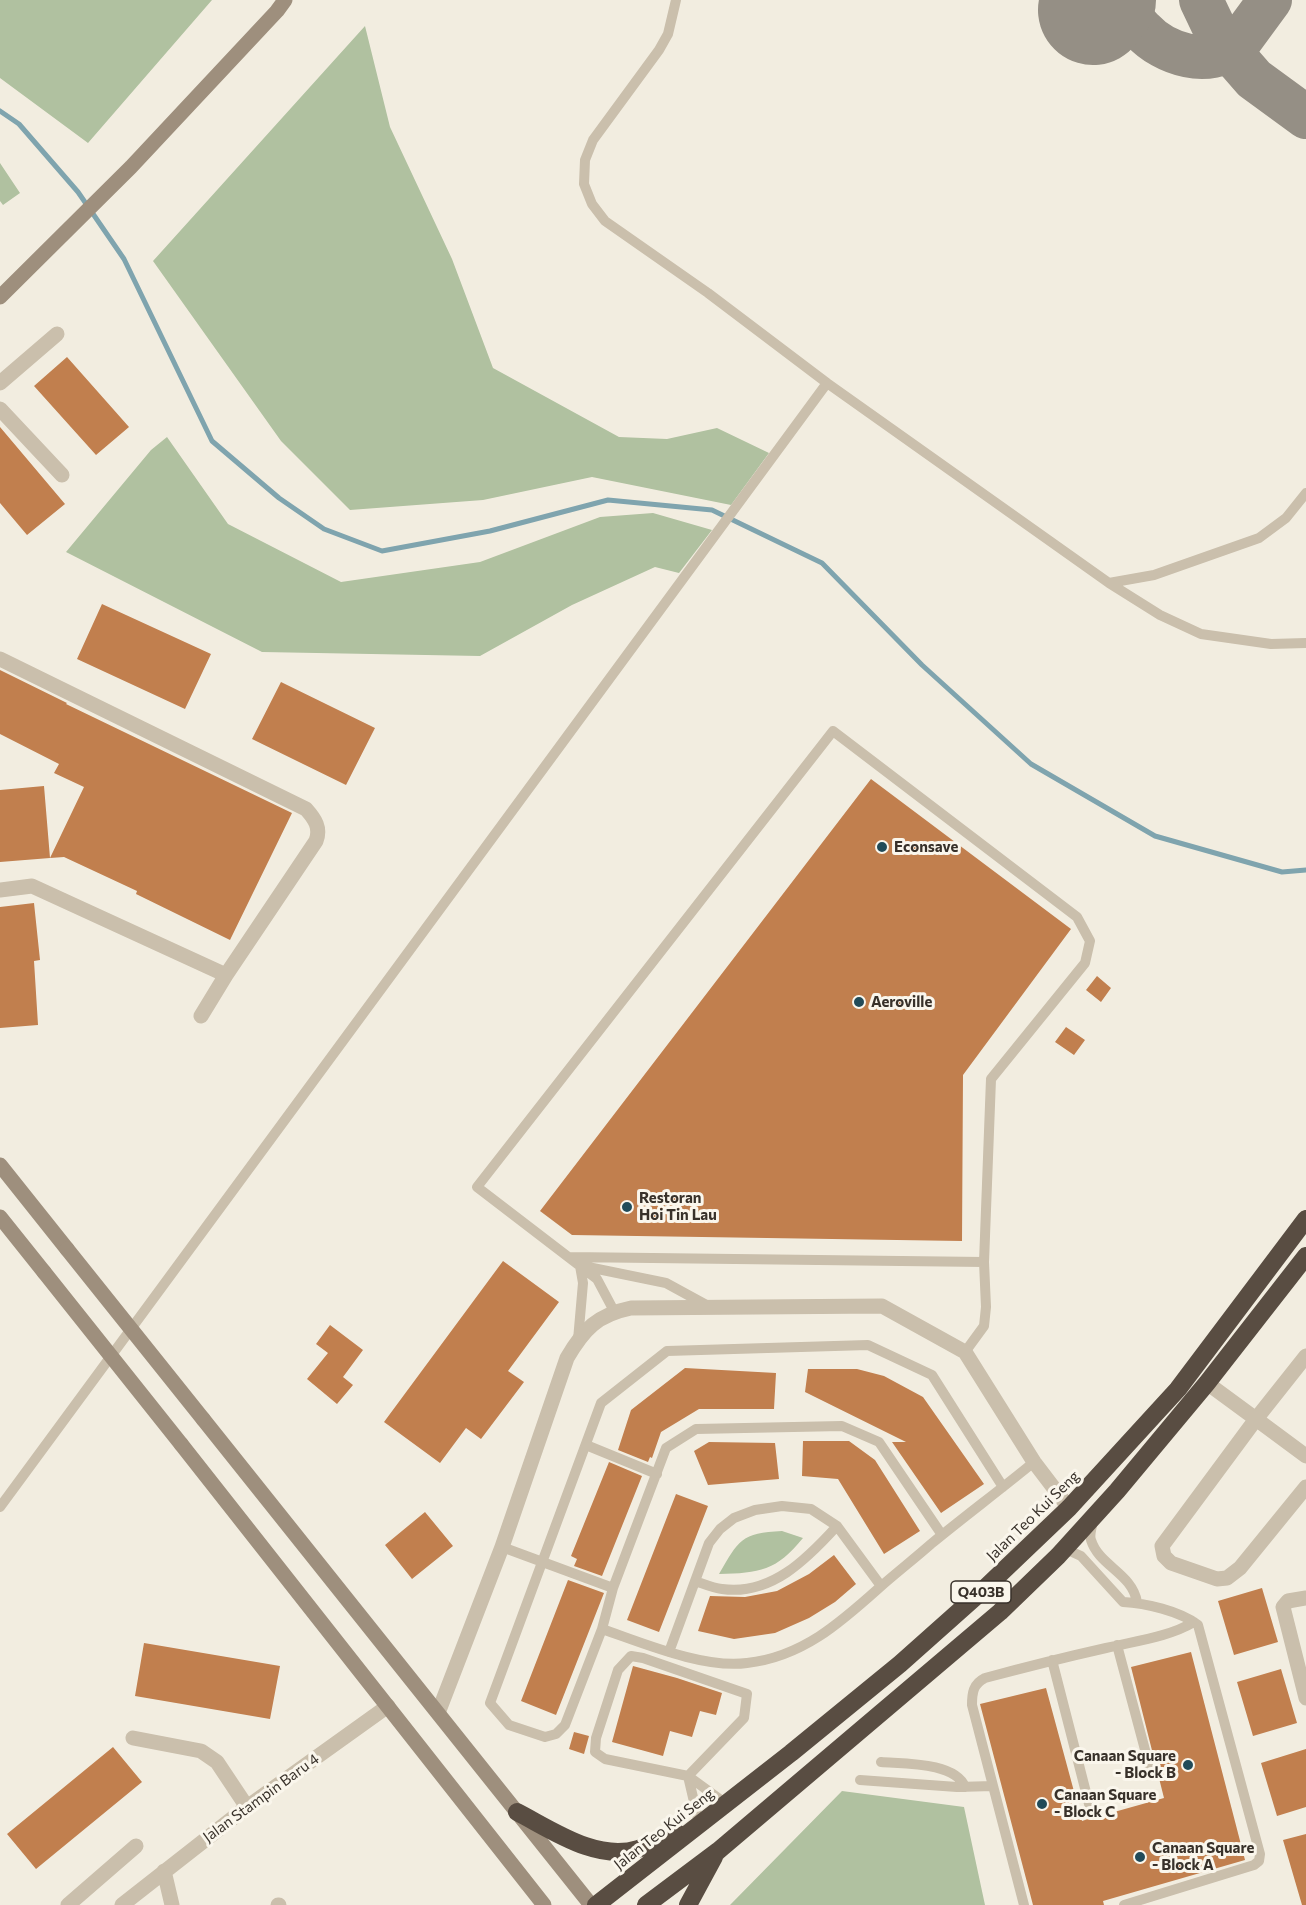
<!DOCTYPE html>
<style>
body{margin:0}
canvas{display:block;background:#f2ede0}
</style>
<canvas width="1306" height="1905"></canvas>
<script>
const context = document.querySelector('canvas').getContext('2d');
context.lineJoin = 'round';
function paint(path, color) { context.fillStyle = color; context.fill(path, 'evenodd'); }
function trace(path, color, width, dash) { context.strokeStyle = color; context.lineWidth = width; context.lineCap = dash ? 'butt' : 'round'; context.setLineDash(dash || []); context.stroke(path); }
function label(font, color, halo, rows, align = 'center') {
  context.font = font + ' Commissioner,sans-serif'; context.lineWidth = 6; context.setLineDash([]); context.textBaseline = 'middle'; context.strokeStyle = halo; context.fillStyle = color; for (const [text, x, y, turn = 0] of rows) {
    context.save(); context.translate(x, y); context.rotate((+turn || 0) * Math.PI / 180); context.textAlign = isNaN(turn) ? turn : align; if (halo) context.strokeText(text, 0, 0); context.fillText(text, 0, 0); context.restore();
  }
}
const green = new Path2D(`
 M0,0H212L88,143L0,78Z
 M365,26L390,127L452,259L493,368L619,437L667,439L717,428L769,453L731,505L592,477L483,500L350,510L281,441L153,261Z
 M0,163L20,193L3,205L0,201Z
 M167,437L228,524L341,582L480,562L600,517L653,513L712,530L679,573L655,567L572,605L480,656L262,652L66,552L151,450Z
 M782,1531L803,1538C776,1571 760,1573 719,1574C739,1540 741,1533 782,1531Z
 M842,1791L964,1807L985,1905H730Z`);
const stream = new Path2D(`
 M0,111L19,124L78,192L124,259L212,441L279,498L324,529L382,551L490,531L608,500L712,510L822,563L922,665L1031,764L1155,836L1282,872L1306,870`);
const taxiway = new Path2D(`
 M1119,0C1126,10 1133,21 1142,30C1165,55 1209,68 1237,45L1270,0
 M1201,0L1220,40L1254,79L1306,117`);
const runway = new Path2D(`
 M1093,10L1101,0`);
const building = new Path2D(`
 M67,357L129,427L96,455L34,386Z
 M0,427L65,504L27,535L0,503Z
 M102,604L211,654L185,709L77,659Z
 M0,670L67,703L66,704L292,813L230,940L136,894L137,891L64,857L50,858L84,787L54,773L59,764L0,734Z
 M281,682L375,728L346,785L252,739Z
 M871,779L1071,929L963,1075L962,1241L572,1235L540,1211Z
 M44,786L50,858L0,862V790Z
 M34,903L40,960L34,961L38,1025L0,1028V907Z
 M1097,976L1111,988L1101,1002L1086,990Z
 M1066,1027L1085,1040L1074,1055L1055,1042Z
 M503,1261L559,1302L508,1371L524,1382L481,1439L466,1428L440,1463L384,1422Z
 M330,1325L363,1350L343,1377L353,1385L337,1404L307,1379L328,1353L316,1344Z
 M685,1368L776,1373L774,1409H699L661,1432L652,1458L650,1457L648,1462L618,1450L631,1410Z
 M808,1369H857L884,1376L923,1397L984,1484L941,1513L892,1442H906L805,1392Z
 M803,1441H849L875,1460L920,1531L884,1554L838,1479L802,1476Z
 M709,1442L775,1443L779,1479L708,1485L694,1451Z
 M609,1462L642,1476L602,1576L574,1566L577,1559L571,1556Z
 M676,1494L708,1506L659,1632L627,1620Z
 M425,1512L453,1546L412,1579L385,1545Z
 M834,1555L856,1584L835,1602L809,1618L775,1633L734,1639L698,1631L710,1596L745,1597L777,1591L809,1574Z
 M568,1580L604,1593L556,1715L521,1701Z
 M1262,1588L1278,1642L1234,1655L1218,1601Z
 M144,1643L280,1666L270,1719L135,1696Z
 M1191,1652L1245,1860L1103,1901L1104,1905H1033L980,1704L1046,1688L1082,1821L1094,1817L1101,1818L1107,1814L1164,1798L1131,1667Z
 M633,1666L677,1678L722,1693L716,1715L700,1711L692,1737L670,1731L663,1756L612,1742Z
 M1281,1669L1297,1723L1253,1736L1237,1682Z
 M574,1732L589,1736L584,1754L569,1749Z
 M113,1747L142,1782L36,1869L7,1834Z
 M1306,1749V1807L1277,1816L1261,1763Z
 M1306,1834V1905H1302L1283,1840Z`);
const lane = new Path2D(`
 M676,0L668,34L659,50L593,140L585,160L584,184L592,204L605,221L708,293L827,383L1109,583L1160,615L1201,634L1271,644L1306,643
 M1109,583L1154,575L1259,538L1286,518L1306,493
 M569,1257L984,1262
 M583,1266L666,1283L710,1307
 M614,1311L597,1279L477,1187L833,731L1077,917L1090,941L1085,963L991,1079L984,1262L986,1307L984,1326L965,1352
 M578,1340L583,1283L580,1266
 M586,1445L657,1474
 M0,1507L827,383
 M1093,1521C1092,1527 1089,1535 1091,1540C1099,1566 1132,1573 1137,1602
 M942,1535L879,1442L842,1426L696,1429L666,1448L613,1588L602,1629L565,1725L556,1734L545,1737L509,1725L490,1703L601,1403L667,1351L868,1345L932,1375L1003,1487
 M502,1547L613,1588
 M1061,1555L1070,1551L1081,1556L1123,1602C1145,1603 1180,1611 1198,1625L1260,1854L1259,1861L1254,1865L1124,1905
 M695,1581C704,1584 713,1588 722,1589C771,1596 807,1559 837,1526
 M602,1629C643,1643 704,1669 747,1663C802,1657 840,1623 879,1588C896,1573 914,1559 931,1544C965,1516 1000,1490 1034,1462
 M1117,1645L1152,1776
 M669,1652L709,1543L720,1529L734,1518L755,1510L782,1506L811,1509L837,1526L881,1586
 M1052,1660L1089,1804L1092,1809L1100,1811
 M881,1762C903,1764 955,1762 965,1787
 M688,1776L744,1718L747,1694L643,1658L631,1656L618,1670L596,1738L595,1752L605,1759L688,1776L725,1803
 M688,1776L699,1823
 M860,1780L957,1787L993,1786
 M1024,1905L972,1705C972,1693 973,1684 985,1678C1026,1667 1066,1657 1106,1648C1135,1641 1169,1637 1194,1622`);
const street = new Path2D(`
 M0,383L57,334
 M0,409L62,475
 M0,659L306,809C315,819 321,828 316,841L226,975L201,1016
 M0,890L32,886L226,975
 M1306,1356L1256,1419L1306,1456
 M1207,1383L1256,1419L1162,1546L1164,1556L1171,1563L1217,1579L1227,1578L1240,1568L1306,1487
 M1306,1598L1288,1601L1283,1607L1306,1698
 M438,1713L502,1547L567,1358C584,1329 597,1315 631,1308L882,1306L965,1352L1034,1462L1069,1508
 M133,1738L201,1751L217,1762L247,1807
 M164,1871L172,1905
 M68,1905L136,1846
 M122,1905L247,1807L388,1706
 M278,1905H279`);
const secondary = new Path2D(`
 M0,297L131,167L277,11L285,0
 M0,1165L67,1249
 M0,1217L44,1272
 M203,1419L591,1905
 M181,1444L544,1905`);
const highway = new Path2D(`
 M517,1812C552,1830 597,1862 638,1849C651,1845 664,1838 677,1833
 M596,1905L791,1753L900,1664L982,1591L1069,1508L1178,1389L1306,1219
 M646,1905L718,1851L1000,1612L1058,1556L1117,1491L1207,1383L1306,1256
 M688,1905L714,1857`);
const secondaryBridge = new Path2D(`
 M67,1249L203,1419
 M44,1272L181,1444`);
const markers = [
 [882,847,6,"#214b59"],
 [859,1002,6,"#214b59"],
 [627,1207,6,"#214b59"],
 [1188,1765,6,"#214b59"],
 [1042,1804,6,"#214b59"],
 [1140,1857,6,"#214b59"]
];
const shields = [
 [981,1592,60]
];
const shieldNames = [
 ["Q403B",981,1592]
];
const poiNames = [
 ["Econsave",894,847],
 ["Aeroville",871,1002],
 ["Restoran",639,1198],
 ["Hoi Tin Lau",639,1215],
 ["Canaan Square",1176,1756,"right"],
 ["- Block B",1176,1773,"right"],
 ["Canaan Square",1054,1795],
 ["- Block C",1054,1812],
 ["Canaan Square",1152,1848],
 ["- Block A",1152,1865]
];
const streetNames = [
 ["Jalan Teo Kui Seng",1033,1516,-44],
 ["Jalan Stampin Baru 4",261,1798,-36],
 ["Jalan Teo Kui Seng",664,1829,-38]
];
paint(green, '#b0c1a0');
trace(stream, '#7fa4ae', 5);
trace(taxiway, '#958f85', 44);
trace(runway, '#958f85', 110);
paint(building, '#c17f4e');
trace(lane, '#cabfac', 10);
trace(street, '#cabfac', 15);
trace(secondary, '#9e8f7d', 15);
trace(highway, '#594d42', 18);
trace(secondaryBridge, '#9e8f7d', 15);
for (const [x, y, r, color] of markers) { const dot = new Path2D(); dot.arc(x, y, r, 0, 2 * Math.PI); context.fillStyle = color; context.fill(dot); trace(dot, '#faf6ec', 2); }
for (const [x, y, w] of shields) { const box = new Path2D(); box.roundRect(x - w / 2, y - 11, w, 22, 4.5); context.fillStyle = '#faf6ec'; context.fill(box); trace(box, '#38312a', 1.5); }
label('bold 14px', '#38312a', null, shieldNames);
label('bold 15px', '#38312a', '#faf6ec', poiNames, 'left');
label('15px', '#38312a', '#faf6ec', streetNames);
</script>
